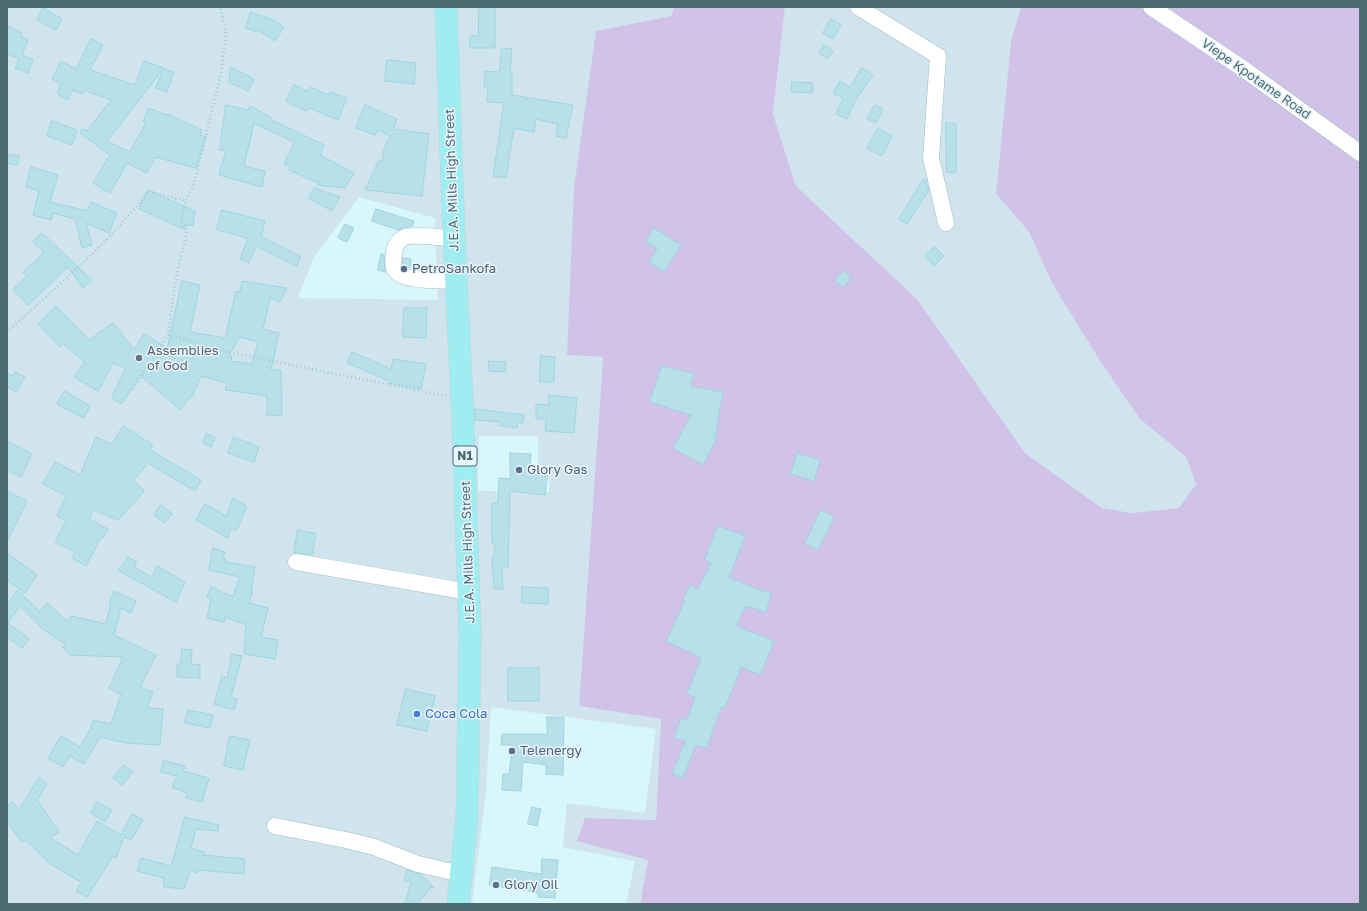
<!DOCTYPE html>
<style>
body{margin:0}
#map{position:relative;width:1367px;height:911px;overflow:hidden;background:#e4f2fa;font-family:"Golos Text",sans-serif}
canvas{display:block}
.frame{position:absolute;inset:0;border:8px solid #4b6c71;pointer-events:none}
</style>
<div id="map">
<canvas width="1367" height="911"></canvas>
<div class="frame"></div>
</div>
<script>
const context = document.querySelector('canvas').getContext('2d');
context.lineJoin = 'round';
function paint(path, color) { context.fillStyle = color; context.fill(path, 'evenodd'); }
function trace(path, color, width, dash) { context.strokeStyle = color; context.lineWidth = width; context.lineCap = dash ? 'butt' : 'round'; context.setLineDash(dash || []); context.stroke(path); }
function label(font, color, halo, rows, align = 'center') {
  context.font = font + ' "Golos Text",sans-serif'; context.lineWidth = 3; context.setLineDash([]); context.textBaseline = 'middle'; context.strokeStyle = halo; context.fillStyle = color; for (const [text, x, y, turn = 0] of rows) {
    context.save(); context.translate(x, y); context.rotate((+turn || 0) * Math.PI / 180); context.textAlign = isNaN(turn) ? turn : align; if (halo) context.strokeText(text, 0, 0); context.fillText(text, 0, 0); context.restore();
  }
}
const residential = new Path2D(`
 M7,7H674L671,16L596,31L567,355L603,357L579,706L661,719L656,820L586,818L648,860L640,904H7Z
 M785,7H1021L1011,41L996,194L1029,232L1053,285L1104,367L1140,419L1186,457L1196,484L1179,508L1132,513L1102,508L1025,453L917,299L796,186L773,114Z`);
const commercial = new Path2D(`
 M359,197L435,218L438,300L298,298L314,257Z
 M479,436H538V465H550L549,492L478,491Z
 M491,707L656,729L645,813L567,803L563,847L635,861L626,904H472L486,792Z`);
const green = new Path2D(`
 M674,7H785L773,114L796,186L917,299L1025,453L1102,508L1132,513L1179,508L1196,484L1186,457L1140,419L1104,367L1053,285L1029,232L996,194L1011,41L1021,7H1360V904H640L648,860L577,841L585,818L656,820L661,719L579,706L603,357L567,355L574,188L596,31L671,16Z`);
const building = new Path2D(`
 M479,7H495V48H470V36H478Z
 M43,8L62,19L56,30L37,20Z
 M251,12L273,20L284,27L275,41L258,30L257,32L246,28Z
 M831,19L841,25L833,39L823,33Z
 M7,26L22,33L20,36L28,40L22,55L33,60L28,73L15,68L19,59L7,54Z
 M91,39L103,45L90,70L135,85L144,61L164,68L107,141L130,152L146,123L143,122L148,108L167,115V114L202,130L200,135L206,137L196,168L155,157L147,173L127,163L110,193L93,183L110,155L80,133L82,129L87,131L111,100L83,90L82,94L73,90L68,100L57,94L61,84L52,79L61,61L76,69Z
 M824,45L833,51L828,59L819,53Z
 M502,48L512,49L510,72H512V95L573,105L566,138L556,136L558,124L536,119L534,132L514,128L506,178L493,176L504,103L487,102L488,87H484L485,71L499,72Z
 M387,60L416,63L414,84L385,81Z
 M231,67L254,79L248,91L229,82Z
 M862,68L873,75L856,99L847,119L836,114L843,98L833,93L840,81L850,87Z
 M164,69L174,72L167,92L156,88Z
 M792,82L813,83V93L792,92Z
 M294,85L308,91L311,87L328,95L330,92L347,98L338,120L309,108L307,111L286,102Z
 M226,105L248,110L250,106L271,117L270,119L324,145L320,155L354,173L345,188L317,185L318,183L289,170L291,167L284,164L294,142L254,123L244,166L265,171L262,187L219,175L226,151L220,150Z
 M365,105L397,119L394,129L429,134L422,196L365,190L379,160L382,162L384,149L390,136L378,130L375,135L356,128Z
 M875,105L883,109L876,123L867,119Z
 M52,121L77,130L72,145L47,136Z
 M946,123H956V173L947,172Z
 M878,128L892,136L882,156L867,149Z
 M7,154L19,156L17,165L7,163Z
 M31,167L58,175L50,202L87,211L91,202L117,213L109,233L86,223L92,245L82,248L75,219L53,213L51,220L33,215L39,191L26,187Z
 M924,179L926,181L929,190L907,224L899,219Z
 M315,188L340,197L332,211L309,198Z
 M148,190L195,211L193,226L185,225L184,229L139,209Z
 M376,209L414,221L412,226L398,230L372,221Z
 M222,210L265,221L261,237L301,257L297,266L256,246L249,263L240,259L248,238L217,230Z
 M345,224L354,228L347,242L338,238Z
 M654,228L681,245L664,272L649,262L657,249L646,242Z
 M42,233L92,280L83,288L68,267L28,305L13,289L27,276L23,272L44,253L33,242Z
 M935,247L944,256L934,266L925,256Z
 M381,254L384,255L385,272L378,270Z
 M403,258L411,259L410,268L403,265Z
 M843,271L851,277L844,287L835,281Z
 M182,281L200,285L190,332L225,338L236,291L240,292L242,281L287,288L280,302L270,298L263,329L279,333L271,370H281L282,415L267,416V396L225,390L227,383L201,376L192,397H190L180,410L140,375L122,404L113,399V395L125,368L113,363L98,391L74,377L85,362L63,344L60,347L38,324L56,306L89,340L113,323L134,350L144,334L167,348ZM240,337L258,342L252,364L231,361L232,357L229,356Z
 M404,308H427L426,338L403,337Z
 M352,352L391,369L393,359L426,364L421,389L389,383V381L347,363Z
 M541,356L555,357L554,382H540Z
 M489,361L506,362L505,372L489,371Z
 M662,366L694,374L690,386L723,392L715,437L717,438L703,465L673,448L691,415L650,402Z
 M15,372L25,377L16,392L7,387V373L13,376Z
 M65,391L90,406L84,418L57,404Z
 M549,395L577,398L574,433L545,431L546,419H536V404L548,405Z
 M475,409L524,415L523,423H518L517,428L500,426V422L475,420Z
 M123,426L153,445L150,450L201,480L195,491L148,463L133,481L144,490L142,494L118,520L93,510L89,519L108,529L103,538L101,537L86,566L72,558L75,552L55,542L66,521L57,516L66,496L43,484L55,462L80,475L96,437L112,444Z
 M207,434L215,438L211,447L203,443Z
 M234,437L259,447L254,462L228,453Z
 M7,441L32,454L21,477L7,470Z
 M510,453L531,454L530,470L548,472L545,495L510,491L508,567H502L503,589H494L492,557H494L495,543H492V503H498L499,478L510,479Z
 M797,453L820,460L814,481L791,474Z
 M7,491L27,501L7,541Z
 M233,498L247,506L237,530L230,529L228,538L196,520L205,504L226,516Z
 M161,505L172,514L164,523L154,515Z
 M821,510L834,517L818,550L805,543Z
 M718,526L745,536L729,577L754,588L771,593L766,612L746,606L736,626L774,641L760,675L741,667L725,708L721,707L707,748L696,745L683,778L672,774L685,741L674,738L681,718L687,720L695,697L687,694L701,658L666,641L685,601L683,599L690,585L698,589L711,563L705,560Z
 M298,530L316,534L312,555L294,553Z
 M213,548L225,552L223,558L226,559L225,562L255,567L251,590L253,591L249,603L268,608L261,637L278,640L275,659L244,654L246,625L225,617L224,622L207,618L211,599L207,597L211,587L233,597L240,577L209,570Z
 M7,553L37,575L25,593L7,580Z
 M128,557L137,562L134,567L152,577L157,566L185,582L176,602L119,571Z
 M522,587L548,588V604L522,603Z
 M18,590L40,612L47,603L68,622L71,616L106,624L111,604L109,603L114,591L136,601L131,613L121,608L114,635L156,655L140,687L153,692L147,708L163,709L160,745L126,743L100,737L84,764L70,756L63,767L48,758L61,736L80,747L91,728L93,720L111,724L121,694L109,688L123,657L70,655L63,648L65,644L44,630L20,606L8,623L29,639L22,648L7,637V605Z
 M182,649L192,650L191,664L200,665V678L177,677V664H180Z
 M232,654L242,656L231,697L237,699L234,710L214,704L222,676L227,678Z
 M508,668H539V701H508Z
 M406,689L435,696L427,731L397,725Z
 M188,710L213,715L210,728L185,723Z
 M547,717H564L563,775L546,774V765L523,762L521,791L502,790L503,774H509L513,745H501L502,734H547Z
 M230,736L250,740L243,770L224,766Z
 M164,761L185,766L183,771L209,778L202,802L186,798L187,793L172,787L177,776L161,772Z
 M124,765L133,772L122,785L113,778Z
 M39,778L47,784L37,800L59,832L50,838L78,855L97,821L121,835L132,814L143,820L131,840L124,837L116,858L113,856L87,897L76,891L81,882L50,864L26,840L22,842L7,822V806L13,802L19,809Z
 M97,802L112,810L105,822L91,813Z
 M532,807L541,809L537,826L528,824Z
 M185,817L219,825L218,831L196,829L191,848L204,852L203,855L245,859L244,874L198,870L197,873L190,870L184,889L164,887V878L137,871L141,858L171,866Z
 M542,859L558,860L555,898L538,897V893L536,892L489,885L492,867L541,874Z
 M407,870L420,874L434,888L430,887L429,890L417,904H405L411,882L405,881Z`);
const path = new Path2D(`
 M7,332C55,287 109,245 148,191L186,201
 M168,335L227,352L446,396
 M133,389L168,335L175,284L187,230L181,222L186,201L194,184L221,74L226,32L220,7`);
const minor = new Path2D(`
 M858,7L938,56L931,158L946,223
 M1151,7L1245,70L1360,153
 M454,238C444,238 412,234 405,237C398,240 394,247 394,254C393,261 392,267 397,272C404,281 444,281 456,280
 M296,562L469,592
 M275,826L346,840L374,847L418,864L461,874`);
const highway = new Path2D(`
 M446,7L454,238L463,421L470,635L467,818L458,904`);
const markers = [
 [404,269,4,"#5c6f8a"],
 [139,358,4,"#6b7280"],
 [519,470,4,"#5c6f8a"],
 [417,714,4,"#3f7fe0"],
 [512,751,4,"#5c6f8a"],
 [496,885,4,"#5c6f8a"]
];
const shields = [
 [465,456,24]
];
const shieldNames = [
 ["N1",465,456]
];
const streetNames = [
 ["Viepe Kpotame Road",1256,79,35],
 ["J.E.A. Mills High Street",452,180,-92],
 ["J.E.A. Mills High Street",468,552,-92]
];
const serviceNames = [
 ["PetroSankofa",412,269],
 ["Glory Gas",527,470],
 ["Telenergy",520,751],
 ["Glory Oil",504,885]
];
const worshipNames = [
 ["Assemblies",147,351],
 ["of God",147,366]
];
const shopNames = [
 ["Coca Cola",425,714]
];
paint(residential, '#d0e4ee');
paint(commercial, '#d8f7fa');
paint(green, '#d0c3e7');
paint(building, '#b8e0e9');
trace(building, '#9fd5df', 1);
trace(minor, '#a3bcc3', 17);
trace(highway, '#c5d0d2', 23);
trace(path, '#a1cad2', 2.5, [1, 3]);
trace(minor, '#fff', 16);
trace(highway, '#9fedf0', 22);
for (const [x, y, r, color] of markers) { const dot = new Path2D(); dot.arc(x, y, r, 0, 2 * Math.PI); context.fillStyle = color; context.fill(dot); trace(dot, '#e9f6fe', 1.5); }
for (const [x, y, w] of shields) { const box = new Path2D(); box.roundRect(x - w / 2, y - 10, w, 20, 3); context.fillStyle = '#e9f6fe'; context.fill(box); trace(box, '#4b6c71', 1); }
label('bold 12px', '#4b6c71', null, shieldNames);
label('13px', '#4b6c71', '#e9f6fe', streetNames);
label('13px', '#4e5e75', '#e9f6fe', serviceNames, 'left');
label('13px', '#5b616d', '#e9f6fe', worshipNames, 'left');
label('13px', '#366cbe', '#e9f6fe', shopNames, 'left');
</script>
